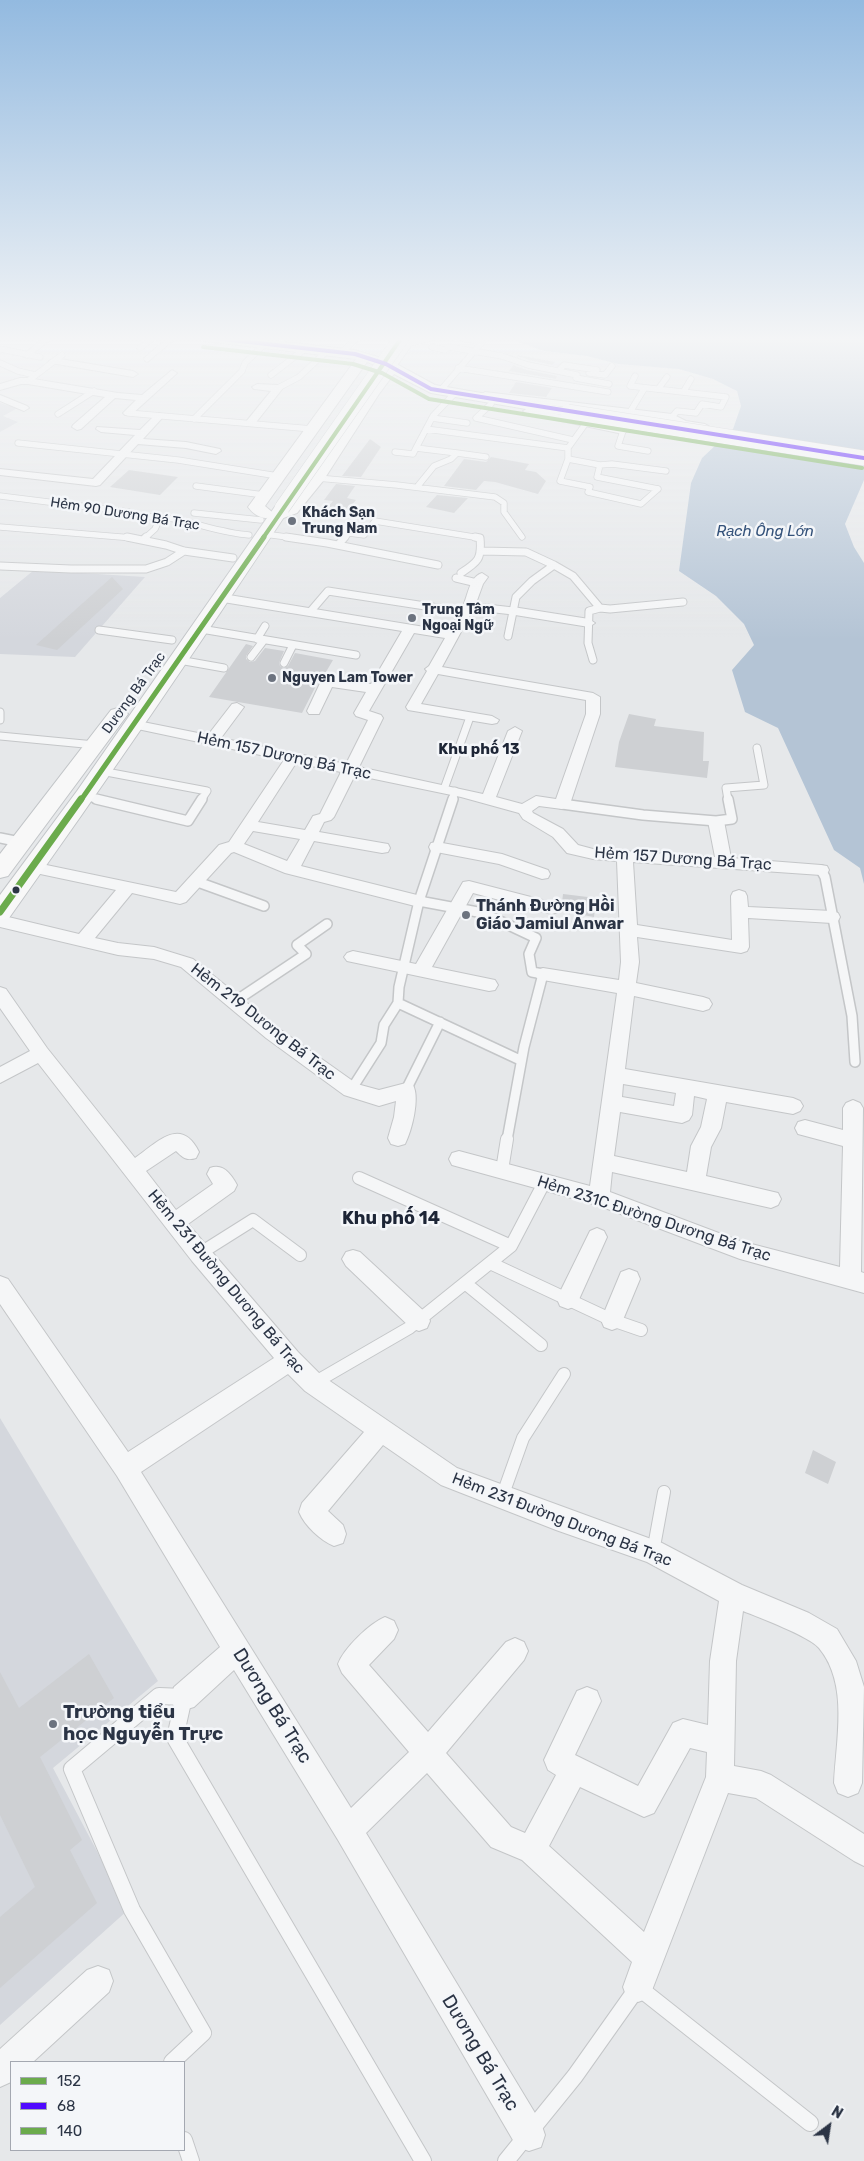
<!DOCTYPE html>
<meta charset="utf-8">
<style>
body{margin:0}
#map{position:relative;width:864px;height:2161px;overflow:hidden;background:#e6e8ea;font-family:Rubik,sans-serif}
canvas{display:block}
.legend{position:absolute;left:10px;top:2061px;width:175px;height:90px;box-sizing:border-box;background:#f4f6f9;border:1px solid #a4a8b1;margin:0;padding:6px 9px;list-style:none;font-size:15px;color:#2b3445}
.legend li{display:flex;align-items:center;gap:10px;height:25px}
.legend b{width:25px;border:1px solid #a4a8b1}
.north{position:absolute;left:804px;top:2101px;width:50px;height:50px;-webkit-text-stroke:4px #f4f6f9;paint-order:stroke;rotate:31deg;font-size:14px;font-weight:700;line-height:20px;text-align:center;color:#2b3445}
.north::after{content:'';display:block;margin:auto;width:18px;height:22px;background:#2b3445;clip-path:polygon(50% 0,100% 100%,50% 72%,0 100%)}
</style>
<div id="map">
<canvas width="864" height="2161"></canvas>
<ul class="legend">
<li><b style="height:6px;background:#6bab4c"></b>152</li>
<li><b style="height:6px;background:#4f0aff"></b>68</li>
<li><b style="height:6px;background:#6bab4c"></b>140</li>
</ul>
<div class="north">N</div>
</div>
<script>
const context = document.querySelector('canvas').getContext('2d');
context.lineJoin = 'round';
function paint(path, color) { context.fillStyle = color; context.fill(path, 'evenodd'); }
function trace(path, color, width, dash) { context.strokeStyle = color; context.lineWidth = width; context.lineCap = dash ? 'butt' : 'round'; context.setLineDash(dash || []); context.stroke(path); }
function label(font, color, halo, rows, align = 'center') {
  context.font = font + ' Rubik,sans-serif'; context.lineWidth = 5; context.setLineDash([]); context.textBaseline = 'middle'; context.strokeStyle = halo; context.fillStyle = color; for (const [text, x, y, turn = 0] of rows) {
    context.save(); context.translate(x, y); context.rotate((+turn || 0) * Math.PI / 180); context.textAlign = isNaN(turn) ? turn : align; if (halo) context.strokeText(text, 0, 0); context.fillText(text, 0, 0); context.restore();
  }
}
const built = new Path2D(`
 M0,403L18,408L3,416L18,422L0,432Z
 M34,570L145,577L75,657L0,654V598Z
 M0,1418L158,1681L53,1768L128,1910L0,2025Z`);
const water = new Path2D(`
 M505,337H864V480L845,524L854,547L864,563V884L860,868L834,850L778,728L745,712L732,670L754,645L744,624L716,596L679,571L691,483L702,458L733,429L741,406L737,391L713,379L679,369L618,364L587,356L544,351Z`);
const building = new Path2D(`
 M518,355L555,362L552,365L529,360L517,356Z
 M513,365L527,370L557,376L556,379L509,371Z
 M516,382L552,388L546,397L509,393Z
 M370,439L381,447L361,477L342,476Z
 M491,457L529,464L525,470L536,472L546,481L538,494L495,482L484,481L476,490L444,486L464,459L486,462Z
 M129,470L178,477L160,495L110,487Z
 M336,484L355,486L347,498L356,500L340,520L319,517L333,501L324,500Z
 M437,495L468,498L454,513L426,507Z
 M112,577L123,589L57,650L36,645Z
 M246,644L253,646L246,656V659L250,662L255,661L265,648L284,651L279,663L280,666L284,668L288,666L295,653L333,660L323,677L320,678L302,713L209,697Z
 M629,714L656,719L654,726L704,732L703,761H709L707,778L615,767L619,742Z
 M563,894L596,898L594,917L561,911Z
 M813,1450L836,1462L828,1484L805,1473Z
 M89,1654L114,1698L40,1757L82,1840L70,1850L97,1903L0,1988V1917L35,1887L0,1815V1672L19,1708Z`);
const laneFar4 = new Path2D(`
 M457,337L482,342
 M432,347L445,350L449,347L502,356L528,365L577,375L576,378L609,384
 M140,348L154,337
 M0,349L40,357
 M342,352L358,337
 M27,355L48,338L38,337
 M147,359L173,337
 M0,363L18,371L35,375
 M392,368L410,343L435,337
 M458,368L608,392
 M559,370L564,365L597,370
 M589,373L605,375L612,366
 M271,375L306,348
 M635,376L630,386L726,397L721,407L702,404L696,413L677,411L672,417
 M28,381L62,355
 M278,388L299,377L328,350
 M659,388L667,377
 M440,391L482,342
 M684,391L691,379
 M491,404L476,418L573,440
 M630,412L644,389
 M128,413L312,429
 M58,414L94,391
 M432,418L467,423
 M194,419L242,371L245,363L266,343
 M586,423L568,448V459L560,481L590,487L588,492L641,504L658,489
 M426,429L568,448
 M623,431L618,446L648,451
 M18,443L178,460L278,476
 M395,452L413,454L416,448
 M457,453L486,457
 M568,459L600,465L597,477L658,489
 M600,465L612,464L666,471
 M317,478L397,485L495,497L504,503V512L522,537
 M196,486L264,495
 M417,487L434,466L451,459L457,453L416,448L433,416L455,393
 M0,496L129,512C139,518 149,516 160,517C190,520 218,533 249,535
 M194,513L261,520
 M0,527L133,538
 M264,534L295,538
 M145,538L155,529L160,518
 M344,538L349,533L364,535L375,521L480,538`);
const laneFar3 = new Path2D(`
 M127,537L166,545L184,551L233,558
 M286,537L327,543L438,565
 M143,540L146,537
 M338,545L345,537
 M482,551L526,552L554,565L573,576L600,608L610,609L683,602
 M0,566L71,569H146L167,562L184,551
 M461,573C478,562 482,559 480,538L475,537
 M456,578L477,583
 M469,606L513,611
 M310,612L328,591L464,612
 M201,629L356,655
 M99,630L172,640
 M508,636L516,597L532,581L554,565
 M257,639L265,626
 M251,657L264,640
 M179,660L224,668
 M593,660L588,643L589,611L600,608
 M284,663L293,645
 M0,712V720
 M0,736L95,745
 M101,771L207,791L201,800
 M444,789L470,717
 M85,796L101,800
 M452,800L455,791
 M728,800L726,788L764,785L757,748`);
const laneFar2 = new Path2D(`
 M96,799L188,821L202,799
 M562,804L643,815L716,821L732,819L728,799
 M0,838L20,842
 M821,870L825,877L852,1016L855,1062
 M195,881L264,906
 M419,901L483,913L536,938L529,954L532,972L543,974L524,1047L507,1140
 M234,1002L306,954L297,945L327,924
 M398,1003L520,1060
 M351,1090L381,1043L384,1025L398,1003L399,987L419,901L453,799
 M406,1090L440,1022`);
const laneFar1 = new Path2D(`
 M502,1170L507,1139
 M359,1178L511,1246
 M199,1254L253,1220L300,1255
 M490,1263L612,1320L641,1330
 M465,1283L541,1345
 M314,1383L409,1328L511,1246L545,1181
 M502,1497L523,1438L564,1374
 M653,1552L664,1492`);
const lane = new Path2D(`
 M172,2062L203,2033L132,1910L72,1769L159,1696L184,1697L175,1738L423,2161
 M184,2140L191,2161
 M506,2161L575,2076L638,1987L810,2123`);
const street = new Path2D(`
 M54,358L133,371L138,374L133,377L51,363L49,361Z
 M172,370L177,373L175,375L131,415H125L123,413L136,400L115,398L81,429L77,430L72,427L73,425L105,397L28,384H21L0,390V384L20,378H28L118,393L142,395Z
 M257,384L278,385L283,388L254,425L250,426L245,423L271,391L254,389L252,387Z
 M485,392L672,414L686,421L705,424L710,427L705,430L683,427L669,420L634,415L628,431L623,434L528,414L523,411L528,408L619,427L624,414L482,397L480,395Z
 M0,395L27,406L29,408L24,411L0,401Z
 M159,413L164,416L143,439L186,442L220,449L221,451L216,454L186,448L138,444L100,485L96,486L0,475V469L93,479L135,435L101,432L96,429L97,427L140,430L156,414Z
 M482,573L488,577L483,584L475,606L442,667L593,693L600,697V714L570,804L567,807L562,809L539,806L532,811L533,813L563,829L578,845L593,849L715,857L708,821L711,818H721L724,821L731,858L821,865L827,866L829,870L827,874L821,875L633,862L637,925L732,940L731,896L733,892L739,890L745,892L747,896L748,907L832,911L838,913L840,917L838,921L832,923L748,918L749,947L747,951L741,953L637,937L639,962L636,983L703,997L709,999L712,1004L709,1009L703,1011L634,996L625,1069L793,1098L800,1101L803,1106L800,1111L793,1114L726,1102L721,1128L711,1147L706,1176L778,1193L781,1199L778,1205L771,1208L612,1172L610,1192L740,1241L840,1267L843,1146L798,1134L795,1128L798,1122L805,1120L843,1130V1108L846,1103L853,1100L860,1103L863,1108L861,1272L864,1273V1293L740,1259L597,1205L452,1165L449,1159L452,1153L459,1151L590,1186L617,993L543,980L537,978L534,974L537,970L543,968L619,980L621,962L617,861L593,859L567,853L553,837L523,819L519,813L461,797L355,775L334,817L331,820L324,822L319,832L382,843L388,844L390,848L388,852L382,853L314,841L301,866L425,897L427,901L425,905L419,907L285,873L234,852L231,853L186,902L180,904L132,893L95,938L118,943L154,947L193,959L278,1028L357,1084L379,1090L406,1083L413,1085C420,1098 412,1130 405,1144L398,1146L391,1144L388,1138L394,1117L396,1101L379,1106L344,1095L266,1038L181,967L154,959L118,955L0,927V915L79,934L116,890L26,871L24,867L26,863L32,862L176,892L219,845L229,842L284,760L128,727L126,724L128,721L133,720L208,735L232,704L237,703L244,707L221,738L346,764L368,720L356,716L354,713L366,692L332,687L319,714H309L307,711L322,679L327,678L371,684L402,631L223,602L217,598L219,595L223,594L449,631C453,623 459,615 463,606C468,596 469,577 482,573ZM414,633L445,638L429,666L425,669L427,671L406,707L408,710L492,724L497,723L499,720L492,716L421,704L438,674L586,700V714L556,799L536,796L522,804L496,797L522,731L515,727L508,731L483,794L359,767L383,718L381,715L369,711ZM296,763L341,772L320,814L313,816L305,830L258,822ZM253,831L300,839L287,861L244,844ZM623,1084L676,1093L674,1106L622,1097ZM694,1096L707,1099L701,1127L691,1146L687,1172L614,1156L620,1112L682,1123L689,1120L692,1115Z
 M513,607L589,619L595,623L589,627L509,614L507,611L509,608Z
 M437,842L502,854L548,870L550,874L548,878L542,879L499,864L431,851L429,847L431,843Z
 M469,881L558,904L560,908L558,912L552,914L473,893L432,967L495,980L498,985L495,990L489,991L347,961L344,957L347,953L353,951L416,964L463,882Z
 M0,987L6,989L47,1048L135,1158C158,1142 181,1116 199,1152L196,1158C187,1161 183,1158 176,1151L146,1171L176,1210L213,1184L207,1174L210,1168C223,1163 231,1174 237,1185L234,1191L188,1224L298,1352L321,1375L457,1468L662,1543L742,1585L809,1613L837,1629L856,1661L864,1687L862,1783L858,1793L848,1797L838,1793L834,1783C836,1740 849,1684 819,1648C809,1636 760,1618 743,1611L736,1661L734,1766L761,1771L771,1775L864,1834V1866L854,1861L756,1798L728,1793L649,1998L638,2002L627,1998L623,1987L632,1962L522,1860L491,1847L427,1773L366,1833L541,2123L545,2135L541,2147L529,2151L517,2147L338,1840L234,1670L194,1707L184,1710L174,1707L171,1697L174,1687L220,1647L117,1476L0,1304V1276L8,1279L128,1452L274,1358L192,1261L38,1063L0,1083V1067L30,1051L0,1008ZM288,1374L305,1391L364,1432L302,1503L299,1512C305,1526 320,1540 334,1546L343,1543L346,1534L343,1525L328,1511L383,1445L441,1485L556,1530L647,1562L719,1601L710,1661L708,1725L683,1719L673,1723L638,1786L575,1755L601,1701L597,1691L587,1687L577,1691L544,1760L548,1770L556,1775L525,1833L511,1827L446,1753L524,1660L528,1651L524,1642L515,1638L506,1642L428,1732L369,1665L394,1639L398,1630L394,1621L385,1617C369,1624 344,1648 338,1664L342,1673L409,1752L351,1808L141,1472ZM690,1748L707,1752L706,1777L644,1932L549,1846L580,1787L644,1817L654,1813Z
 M597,1228L604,1231L607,1237L576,1306L568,1309L560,1306L557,1299L560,1292L590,1231Z
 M353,1250L360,1252L427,1314L430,1321L427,1328L419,1331L411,1328L346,1266L342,1259L346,1252Z
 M629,1269L637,1272L640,1279L620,1327L612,1330L604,1327L601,1320L621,1272Z
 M98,1966L109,1970L113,1981L109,1992L33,2062H11V2082L0,2087V2049L87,1970Z`);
const secondary = new Path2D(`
 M198,337H240L355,350L391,361L435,385L568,408L573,409L575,412L573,415L568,416L431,393L394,374L379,394L323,481L297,513L278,520L271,517C262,520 254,515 248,507L356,359L204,341ZM367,362L384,369L366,392L311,475L285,507L272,512L265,506Z`);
const primary = new Path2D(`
 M282,503L288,505L290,508C199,646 105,783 9,918L0,920V895L77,791L276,505Z
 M118,708L125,710L128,714L8,876L0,878V854L111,710Z`);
const secondaryBridge = new Path2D(`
 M568,412L864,458`);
const primaryBridge = new Path2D(`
 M282,508L402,337`);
const bus1Far2 = new Path2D(`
 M263,538L402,337`);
const bus1Far1 = new Path2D(`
 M81,800L264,537`);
const bus1 = new Path2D(`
 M0,912L81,799`);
const bus2 = new Path2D(`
 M205,337L355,354L386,364L431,389L864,458`);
const bus3 = new Path2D(`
 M203,347L353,364L382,373L429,399L862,468`);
const markers = [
 [292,521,5,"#6c737f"],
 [412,618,5,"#6c737f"],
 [272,678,5,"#6c737f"],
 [16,890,4.5,"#2b3445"],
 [466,915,5,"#6c737f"],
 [53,1724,5,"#6c737f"]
];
const farPoinames = [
 ["Khách Sạn",302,513],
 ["Trung Nam",302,529],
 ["Trung Tâm",422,610],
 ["Ngoại Ngữ",422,626],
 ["Nguyen Lam Tower",282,678]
];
const farStreetnames = [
 ["Hẻm 90 Dương Bá Trạc",125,514,9],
 ["Dương Bá Trạc",134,693,-54]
];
const farWaternames = [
 ["Rạch Ông Lớn",765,532]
];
const farNeighbourhoodnames = [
 ["Khu phố 13",479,750]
];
const streetNames = [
 ["Hẻm 157 Dương Bá Trạc",284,756,12],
 ["Hẻm 157 Dương Bá Trạc",683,859,4],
 ["Hẻm 219 Dương Bá Trạc",263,1022,38],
 ["Hẻm 231C Đường Dương Bá Trạc",654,1219,18],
 ["Hẻm 231 Đường Dương Bá Trạc",226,1282,50],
 ["Hẻm 231 Đường Dương Bá Trạc",562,1520,21]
];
const poiNames = [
 ["Thánh Đường Hồi",476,906],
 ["Giáo Jamiul Anwar",476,924]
];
const neighbourhoodNames = [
 ["Khu phố 14",391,1219]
];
const nearStreetnames = [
 ["Dương Bá Trạc",272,1706,58],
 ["Dương Bá Trạc",480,2053,59]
];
const nearPoinames = [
 ["Trường tiểu",63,1713],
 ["học Nguyễn Trực",63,1735]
];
paint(built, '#d4d7dd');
paint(water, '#b4c4d5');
paint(building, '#ced0d3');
trace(laneFar4, '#c4c6c8', 7);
trace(laneFar3, '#c4c6c8', 9);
trace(laneFar2, '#c4c6c8', 12);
trace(laneFar1, '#c4c6c8', 14);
trace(lane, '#c4c6c8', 18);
trace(street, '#c4c6c8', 2);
trace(secondary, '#c4c6c8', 2);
trace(primary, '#c2c5c8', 2);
trace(laneFar4, '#f5f6f7', 5.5);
trace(laneFar3, '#f5f6f7', 7);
trace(laneFar2, '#f5f6f7', 9);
trace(laneFar1, '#f5f6f7', 12);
trace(lane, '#f5f6f7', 16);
paint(street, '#f5f6f7');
paint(secondary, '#f8f8f8');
paint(primary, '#f8f8f8');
trace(secondaryBridge, '#c4c6c8', 16, []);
trace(primaryBridge, '#c2c5c8', 16, []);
trace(secondaryBridge, '#f8f8f8', 15);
trace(primaryBridge, '#f8f8f8', 15);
trace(bus1Far2, '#6bab4c', 4);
trace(bus1Far1, '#6bab4c', 5);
trace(bus1, '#6bab4c', 7);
trace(bus2, '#4f0aff', 4);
trace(bus3, '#6bab4c', 4);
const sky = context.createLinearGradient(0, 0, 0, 640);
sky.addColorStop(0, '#93bae0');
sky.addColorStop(0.53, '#f4f5f6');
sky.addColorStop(1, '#f4f5f600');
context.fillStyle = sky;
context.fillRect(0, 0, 864, 640);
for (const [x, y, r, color] of markers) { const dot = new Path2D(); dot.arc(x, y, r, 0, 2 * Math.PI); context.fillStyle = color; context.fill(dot); trace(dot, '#f4f6f9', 2); }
label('bold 14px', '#2b3445', '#f4f6f9', farPoinames, 'left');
label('14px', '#2b3445', '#f4f6f9', farStreetnames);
label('italic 15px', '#34527a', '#f4f6f9', farWaternames);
label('bold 15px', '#1d2536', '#f4f6f9', farNeighbourhoodnames);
label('16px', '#2b3445', '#f4f6f9', streetNames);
label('bold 16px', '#2b3445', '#f4f6f9', poiNames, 'left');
label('bold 18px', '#1d2536', '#f4f6f9', neighbourhoodNames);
label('19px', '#2b3445', '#f4f6f9', nearStreetnames);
label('bold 19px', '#2b3445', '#f4f6f9', nearPoinames, 'left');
</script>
